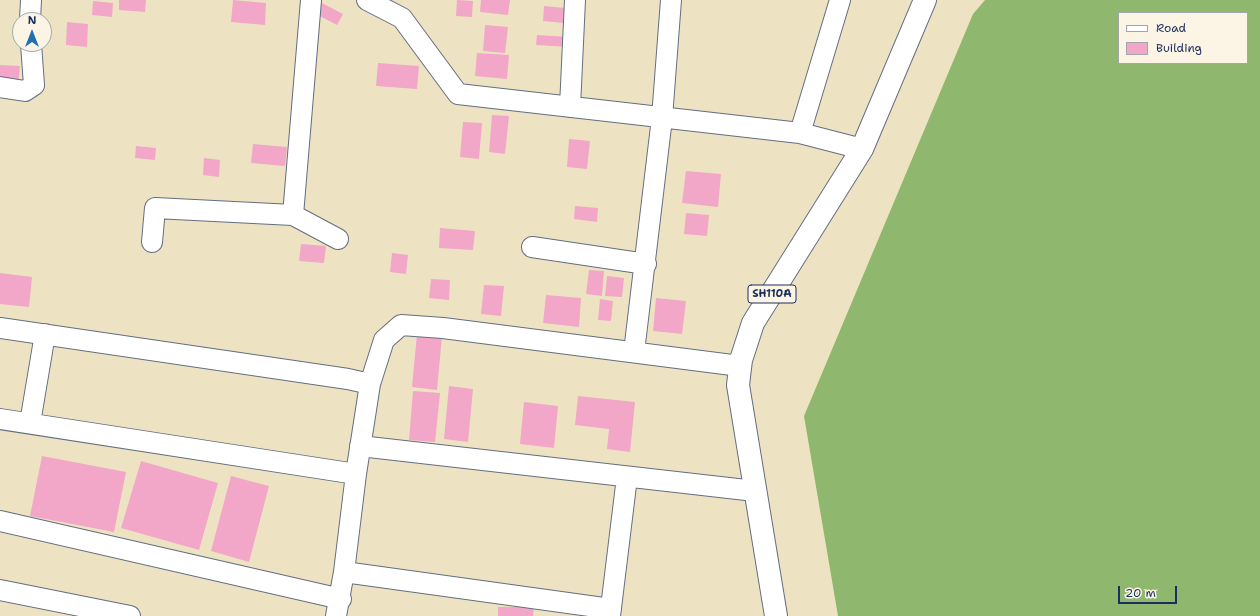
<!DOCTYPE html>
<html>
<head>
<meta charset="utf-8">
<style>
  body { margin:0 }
  #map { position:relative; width:1260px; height:616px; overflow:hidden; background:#ede3c3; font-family:"Shantell Sans",sans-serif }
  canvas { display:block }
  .legend { position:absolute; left:1118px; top:12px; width:130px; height:52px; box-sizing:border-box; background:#fcf5e5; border:1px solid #a2a6af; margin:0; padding:5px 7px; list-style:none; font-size:12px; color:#1b2f5e }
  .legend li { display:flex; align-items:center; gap:8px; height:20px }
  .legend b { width:20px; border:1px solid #a2a6af }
  .north { position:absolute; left:12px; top:12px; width:40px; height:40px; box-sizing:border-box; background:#fcf5e5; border:1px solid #a2a6af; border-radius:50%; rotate:0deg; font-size:11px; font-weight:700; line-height:16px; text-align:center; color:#1b2f5e }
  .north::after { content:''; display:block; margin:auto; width:14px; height:18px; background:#1f6fb2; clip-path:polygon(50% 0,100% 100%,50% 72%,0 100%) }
  .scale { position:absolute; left:1118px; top:586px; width:59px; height:18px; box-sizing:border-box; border:2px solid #1b2f5e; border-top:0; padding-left:5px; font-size:12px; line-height:14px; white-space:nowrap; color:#1b2f5e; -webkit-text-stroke:3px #fcf5e5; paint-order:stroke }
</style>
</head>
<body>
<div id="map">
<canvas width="1260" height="616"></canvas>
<ul class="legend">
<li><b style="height:5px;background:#fff"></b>Road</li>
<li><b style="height:11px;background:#f2a7c8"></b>Building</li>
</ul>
<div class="north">N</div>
<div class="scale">20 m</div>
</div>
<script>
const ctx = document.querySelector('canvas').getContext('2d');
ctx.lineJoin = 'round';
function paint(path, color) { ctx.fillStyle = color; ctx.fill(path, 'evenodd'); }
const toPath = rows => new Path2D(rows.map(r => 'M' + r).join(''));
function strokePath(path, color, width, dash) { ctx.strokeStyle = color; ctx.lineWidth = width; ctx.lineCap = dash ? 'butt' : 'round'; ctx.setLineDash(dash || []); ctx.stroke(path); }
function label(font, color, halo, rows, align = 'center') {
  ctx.font = font + ' "Shantell Sans",sans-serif'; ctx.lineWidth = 3; ctx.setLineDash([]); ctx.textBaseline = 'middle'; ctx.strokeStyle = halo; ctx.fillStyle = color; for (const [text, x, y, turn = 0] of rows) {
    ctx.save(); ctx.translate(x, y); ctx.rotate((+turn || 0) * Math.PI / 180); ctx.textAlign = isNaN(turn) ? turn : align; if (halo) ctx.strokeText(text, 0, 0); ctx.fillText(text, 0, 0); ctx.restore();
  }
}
paint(toPath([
  [985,0,1260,0,1260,616,838,616,804,416,973,14],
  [1119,13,1247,13,1247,63,1119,63]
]), '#8fb86e');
paint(toPath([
  [119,0,146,0,145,12,119,10],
  [233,0,266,3,265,25,231,22],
  [457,0,473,1,472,17,456,16],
  [481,0,510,0,508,15,480,12],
  [93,1,113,3,112,17,92,15],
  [322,3,343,14,337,25,316,14],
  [544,6,566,8,564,23,543,21],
  [67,22,88,24,87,47,66,45],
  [485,25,508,27,505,53,483,51],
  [537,35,569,37,568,47,536,45],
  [477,53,509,55,507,79,475,76],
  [378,63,419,66,417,89,376,86],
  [0,65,20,66,18,85,0,83],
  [492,115,509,116,505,154,489,152],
  [463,122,482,123,479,159,460,157],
  [569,139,590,141,587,169,567,167],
  [253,144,287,147,285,166,251,163],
  [136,146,156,148,155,160,135,158],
  [204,158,220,160,219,177,203,175],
  [686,171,721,174,718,207,682,203],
  [575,206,598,208,597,222,574,219],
  [686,213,709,215,707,236,684,234],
  [440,228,475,231,473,250,439,248],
  [301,244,326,246,324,263,299,261],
  [392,253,408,255,406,274,390,272],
  [589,270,604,271,602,296,586,294],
  [0,273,32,277,29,307,0,304],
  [607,276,624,278,622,297,605,296],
  [431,279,450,280,449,300,429,298],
  [484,285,504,286,501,316,481,314],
  [546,295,581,298,579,327,543,323],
  [656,298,686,301,682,334,653,331],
  [600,299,613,301,611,321,598,320],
  [417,334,442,336,437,390,412,387],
  [449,386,473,389,468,442,444,439],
  [413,391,440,393,435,442,409,440],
  [578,396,635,402,630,452,607,449,609,429,575,425],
  [524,402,558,406,554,448,520,444],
  [42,456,126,472,114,532,30,516],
  [141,461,218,483,199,550,121,528],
  [231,476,269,486,249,562,211,551],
  [498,607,534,607,533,616,498,616]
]), '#f2a7c8');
const street = toPath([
  [367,0,402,18,458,94,800,133,862,149],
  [30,20,31,0],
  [0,87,25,91,34,85,31,44],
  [570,107,575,0],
  [800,133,840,0],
  [293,215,338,239],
  [152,242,155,208,293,215,311,0],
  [532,247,646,264],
  [0,328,348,379,370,384,384,340,401,325,443,328,740,366],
  [634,352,662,118,671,0],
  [0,419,356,474,370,384],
  [30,423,45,334],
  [360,446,755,491],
  [0,521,341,599],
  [344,572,611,609],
  [0,590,130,616],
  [336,616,344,572,356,474],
  [610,616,627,477]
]);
const primary = toPath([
  [776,616,738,385,741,360,753,323,862,149,925,0]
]);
strokePath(street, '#646e81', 22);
strokePath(primary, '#646e81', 24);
strokePath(street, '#fff', 20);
strokePath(primary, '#fff', 22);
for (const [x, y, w] of [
  [772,294,48]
]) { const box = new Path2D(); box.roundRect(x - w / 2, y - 9, w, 18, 3); ctx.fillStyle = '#fcf5e5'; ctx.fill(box); strokePath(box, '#1b2f5e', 1); }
label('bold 11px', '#1b2f5e', null, [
  ["SH110A",772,294]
]);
</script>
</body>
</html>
